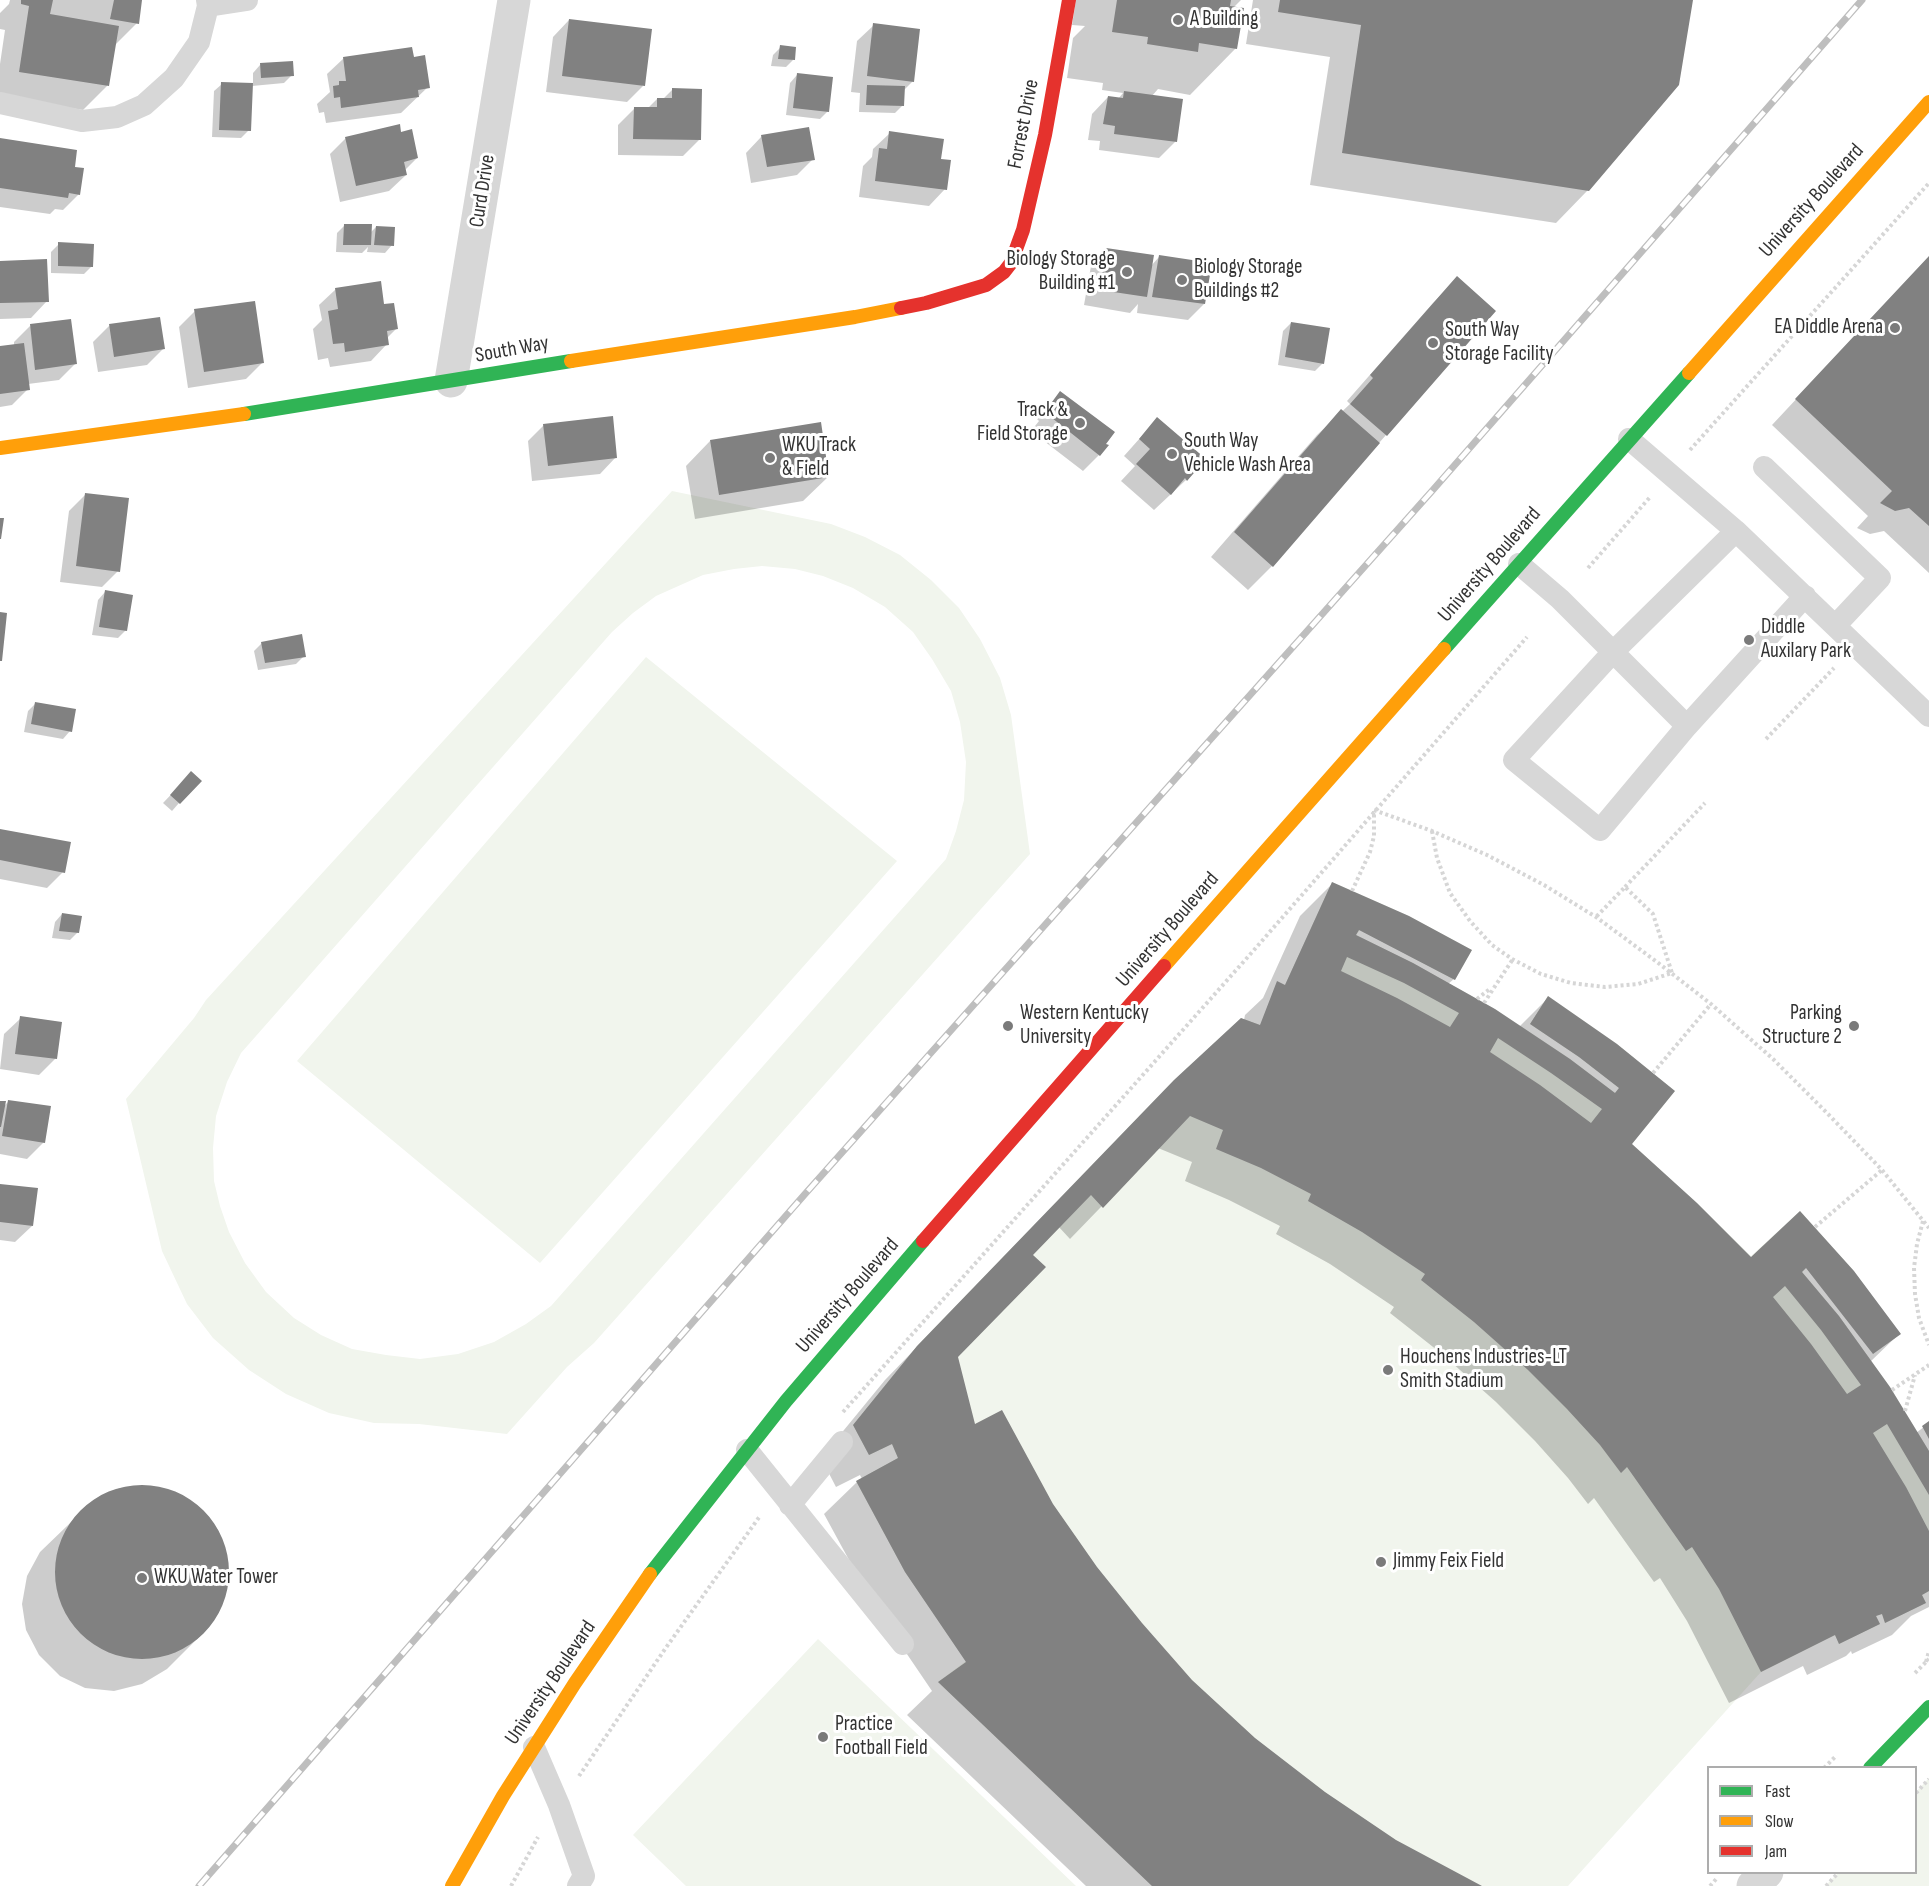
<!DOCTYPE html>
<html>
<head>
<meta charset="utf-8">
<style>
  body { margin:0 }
  #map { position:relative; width:1929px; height:1886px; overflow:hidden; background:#fff; font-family:"Sofia Sans Condensed",sans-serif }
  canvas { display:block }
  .legend { position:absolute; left:1707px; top:1766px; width:210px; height:108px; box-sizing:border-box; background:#fff; border:2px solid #adadad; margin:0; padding:8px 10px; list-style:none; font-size:18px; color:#333 }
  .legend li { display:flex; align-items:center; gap:12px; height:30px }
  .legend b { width:30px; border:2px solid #adadad }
</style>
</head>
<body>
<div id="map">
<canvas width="1929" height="1886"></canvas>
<ul class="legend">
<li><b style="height:8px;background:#30b455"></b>Fast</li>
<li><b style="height:8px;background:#ff9f0a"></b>Slow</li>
<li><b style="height:8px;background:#e5322d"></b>Jam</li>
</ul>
</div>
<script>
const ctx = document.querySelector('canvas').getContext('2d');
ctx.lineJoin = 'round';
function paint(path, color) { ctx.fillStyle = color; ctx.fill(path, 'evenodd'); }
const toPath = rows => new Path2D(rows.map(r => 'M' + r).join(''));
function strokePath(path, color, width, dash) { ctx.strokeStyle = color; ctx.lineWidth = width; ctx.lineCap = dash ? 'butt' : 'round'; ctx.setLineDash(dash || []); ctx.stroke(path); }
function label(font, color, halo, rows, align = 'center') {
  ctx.font = font + ' "Sofia Sans Condensed",sans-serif'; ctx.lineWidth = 6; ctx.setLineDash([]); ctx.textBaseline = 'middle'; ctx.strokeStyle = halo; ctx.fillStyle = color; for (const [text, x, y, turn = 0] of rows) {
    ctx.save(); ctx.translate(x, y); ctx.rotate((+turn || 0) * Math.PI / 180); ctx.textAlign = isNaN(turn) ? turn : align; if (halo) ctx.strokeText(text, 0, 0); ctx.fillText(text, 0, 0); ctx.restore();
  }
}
paint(toPath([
  [672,491,831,524,865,537,900,555,931,580,959,608,980,639,1000,678,1011,715,1030,854,594,1343,567,1367,507,1434,419,1424,374,1423,329,1413,286,1394,249,1370,213,1338,187,1304,162,1251,126,1099,194,1018,206,1000],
  [762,566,795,569,823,576,853,588,885,607,913,632,932,659,951,691,960,722,966,762,964,800,956,831,946,859,551,1306,526,1324,494,1342,458,1354,420,1359,386,1355,352,1349,321,1335,294,1318,266,1292,245,1263,229,1232,220,1206,214,1181,213,1148,216,1116,227,1082,241,1053,612,632,633,613,656,596,703,575,734,569],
  [646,657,897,861,540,1263,297,1061],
  [1332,882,1409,916,1472,950,1455,980,1360,930,1356,935,1413,963,1495,1009,1570,1059,1615,1093,1619,1088,1579,1057,1530,1024,1548,996,1617,1044,1675,1091,1632,1144,1697,1203,1751,1256,1800,1211,1854,1271,1806,1268,1802,1272,1839,1316,1890,1387,1929,1451,1929,1591,1922,1595,1926,1603,1885,1623,1882,1614,1876,1616,1880,1624,1839,1644,1835,1635,1761,1672,1568,1886,1152,1886,938,1682,966,1661,905,1572,856,1481,898,1458,892,1444,869,1455,853,1425,917,1346,1174,1080,1241,1018,1260,1025,1285,985],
  [818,1639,1076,1886,686,1886,633,1835],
  [1929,1778,1929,1886,1825,1886,1838,1873,1916,1872,1916,1792]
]), '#f1f5ed');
paint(toPath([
  [10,0,141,0,137,23,114,46,107,86,83,110,0,97,0,64,5,30,0,29,0,13,9,4],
  [1076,0,1241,0,1233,8,1236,48,1190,95,1158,89,1152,96,1175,142,1159,158,1099,150,1100,141,1088,140,1092,114,1108,97,1118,99,1123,93,1102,90,1103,83,1067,78,1073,38,1085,26,1072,25],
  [1253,0,1691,0,1588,190,1556,223,1310,185,1330,57,1246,44],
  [569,20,643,86,627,102,546,92,553,37],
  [874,25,913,81,903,91,903,105,895,113,859,112,860,93,851,92,857,41],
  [781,47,793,60,786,67,771,66,773,55],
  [344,58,412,59,428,87,401,113,326,123,324,112,319,113,317,104,330,92,327,74],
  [260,65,292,75,284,83,252,86,249,130,241,138,212,137,214,91,222,84,253,85,253,73],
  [797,75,828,111,820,119,786,115,790,83],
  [672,90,699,140,683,156,618,155,618,125,635,108,648,108,657,99,663,99],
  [890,133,940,160,945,189,929,206,859,197,863,166,872,157,873,149],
  [400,134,417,158,405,170,406,175,389,191,340,202,330,154,346,138],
  [762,136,813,159,797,175,751,183,746,153],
  [0,140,73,168,79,194,63,210,55,209,50,214,0,207],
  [345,225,370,233,376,227,392,245,385,253,367,252,368,247,362,253,336,252,337,233],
  [59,244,92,266,84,274,51,273,51,252],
  [1107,250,1151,266,1159,257,1204,304,1188,320,1137,313,1138,304,1130,313,1084,305,1091,266],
  [1929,257,1929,573,1884,531,1870,534,1857,528,1868,516,1772,425],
  [0,262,47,301,31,318,0,319],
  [1457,279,1386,435,1272,566,1248,590,1211,557,1317,435,1350,404,1347,401,1433,303],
  [336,289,383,306,396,329,386,339,387,344,371,361,330,367,328,358,318,360,313,329,322,320,319,305],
  [195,311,263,362,246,379,188,388,179,327],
  [1291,323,1323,363,1315,371,1278,365,1283,331],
  [30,326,75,364,59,380,28,384,28,389,12,405,0,407,0,348,14,346,14,342],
  [109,326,163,349,147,365,98,372,93,342],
  [1061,393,1099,455,1083,471,1031,431,1039,421,1037,419],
  [1157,419,1204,459,1186,480,1154,510,1121,481,1135,466,1124,456],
  [544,425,616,457,600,474,532,481,528,441],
  [710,441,828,477,803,501,695,519,686,466],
  [85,495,118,571,102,587,60,582,69,511],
  [105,592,126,630,118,638,92,635,98,600],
  [262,643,304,656,296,664,258,670,254,651],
  [35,704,70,731,63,739,24,732,28,711],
  [184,781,179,803,172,811,163,803],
  [0,830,63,872,47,888,0,879],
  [1332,884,1454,979,1448,984,1519,1027,1548,998,1616,1045,1630,1144,1751,1259,1800,1213,1899,1334,1870,1362,1916,1433,1929,1423,1929,1607,1911,1616,1892,1635,1852,1654,1851,1651,1846,1656,1807,1675,1803,1666,1729,1703,1687,1621,1660,1578,1654,1582,1594,1498,1588,1504,1568,1478,1535,1441,1496,1402,1442,1354,1390,1313,1394,1307,1330,1264,1276,1234,1280,1226,1229,1200,1185,1181,1192,1162,1158,1148,1070,1239,1058,1226,1030,1255,957,1357,974,1427,1052,1505,1096,1568,1141,1624,1191,1681,1254,1739,1324,1793,1396,1841,1477,1886,1086,1886,907,1715,932,1691,873,1604,824,1514,857,1482,862,1479,860,1475,836,1487,821,1458,885,1380,1142,1114,1244,1020,1245,1015,1263,998,1300,916],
  [62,914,78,932,70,940,52,938,55,922],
  [21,1018,56,1058,39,1075,0,1069,4,1034],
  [9,1101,44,1142,27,1159,0,1154,0,1102,3,1107],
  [0,1185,32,1226,15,1242,0,1240],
  [147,1486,175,1492,200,1508,218,1530,227,1557,227,1586,218,1613,200,1636,167,1669,142,1684,114,1691,85,1688,60,1676,39,1655,26,1630,22,1604,27,1576,40,1552,94,1500,120,1488]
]), '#0003');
paint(toPath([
  [21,0,53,0,50,14,119,26,109,86,19,72,29,6,21,4],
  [114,0,142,0,139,24,110,19],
  [1117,0,1231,0,1230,6,1244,8,1237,49,1199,43,1198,52,1147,44,1148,37,1112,32],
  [1280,0,1693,0,1679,85,1589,191,1342,153,1361,25,1278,12],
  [569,19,652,29,645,86,562,76],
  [873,23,920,29,914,82,867,76],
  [780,45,796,47,795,60,778,59],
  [412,47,414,57,425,55,430,88,418,90,419,97,341,108,340,97,334,98,333,86,339,85,339,81,346,81,343,57],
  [293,61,294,76,261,78,260,63],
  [797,73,833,77,829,112,793,108],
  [221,82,253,83,251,131,219,130],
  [867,85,905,86,904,106,866,105],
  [672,88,702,89,701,140,633,139,634,107,657,107,657,98,672,98],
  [1124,91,1183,99,1177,142,1114,134,1115,126,1103,124,1108,96,1123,98],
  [400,124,401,132,412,129,418,158,404,162,407,175,356,186,345,137],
  [809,127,815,160,767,167,761,135],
  [889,131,944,139,941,159,951,160,947,190,875,181,879,148,887,149],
  [0,138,77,150,75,167,84,168,80,195,69,193,68,198,0,188],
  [344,224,372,224,371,245,343,245],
  [376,226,395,227,394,246,374,245],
  [58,242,94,244,93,267,58,266],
  [1106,248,1154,255,1147,297,1100,290],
  [1159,255,1212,263,1205,304,1152,297],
  [1929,256,1929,526,1909,508,1895,511,1880,503,1892,491,1795,399],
  [47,259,49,302,0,303,0,261],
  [1457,276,1496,311,1387,436,1350,404,1373,378,1370,375],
  [381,281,384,304,394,303,398,329,387,331,389,345,345,352,344,343,333,344,328,311,338,309,335,288],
  [255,301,264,363,204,372,194,309],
  [160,317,165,349,114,357,109,324],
  [71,319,77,364,35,370,30,324],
  [1291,322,1330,328,1324,364,1285,357],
  [24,343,30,390,0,394,0,346],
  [1060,391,1115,432,1106,444,1109,445,1100,456,1047,414,1054,404,1052,402],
  [1341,409,1380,443,1273,567,1234,532],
  [613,416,617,458,548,466,543,424],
  [1157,417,1206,459,1187,481,1185,478,1171,495,1136,464,1150,449,1139,439],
  [821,422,829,477,719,495,710,440],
  [85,493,129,498,120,572,76,566],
  [0,518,4,518,1,539,0,539],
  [105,590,133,595,127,631,99,627],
  [0,612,7,613,2,661,0,661],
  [302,634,306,657,265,663,261,642],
  [35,702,76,709,72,732,31,724],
  [191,771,202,781,180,804,170,795],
  [0,829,71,842,65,873,0,860],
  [1332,882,1409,916,1472,950,1455,980,1359,930,1356,935,1413,963,1495,1009,1570,1059,1615,1093,1619,1088,1579,1057,1530,1024,1548,996,1617,1044,1675,1091,1632,1144,1697,1203,1751,1257,1800,1211,1854,1271,1901,1334,1873,1354,1806,1268,1802,1272,1839,1316,1890,1387,1929,1451,1929,1495,1887,1424,1873,1433,1906,1487,1929,1531,1929,1591,1922,1595,1926,1603,1885,1623,1882,1614,1876,1616,1880,1624,1839,1644,1835,1635,1761,1672,1719,1589,1692,1547,1686,1551,1627,1467,1621,1473,1600,1445,1567,1409,1528,1370,1474,1322,1421,1280,1425,1274,1362,1232,1308,1201,1311,1194,1261,1168,1216,1149,1223,1130,1190,1116,1103,1208,1091,1195,1033,1255,1046,1267,958,1357,975,1424,1002,1410,1053,1504,1097,1567,1142,1623,1192,1680,1255,1738,1325,1792,1396,1840,1482,1886,1152,1886,938,1682,966,1662,905,1572,856,1481,898,1458,892,1444,869,1455,853,1425,917,1346,1174,1080,1241,1018,1260,1025,1277,981,1285,985],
  [1347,957,1404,983,1459,1013,1450,1027,1397,998,1341,971],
  [1498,1038,1551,1073,1602,1109,1591,1123,1540,1085,1490,1052],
  [1785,1286,1821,1330,1861,1385,1847,1394,1811,1344,1773,1297],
  [62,913,82,916,79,933,59,931],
  [20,1016,62,1022,57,1059,15,1054],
  [8,1100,51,1106,45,1143,2,1136],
  [0,1101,6,1101,1,1127,0,1127],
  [0,1184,38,1188,33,1226,0,1222],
  [1929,1421,1929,1439,1922,1426],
  '55 1572a87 87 0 1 1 174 0a87 87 0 1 1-174 0Z'
]), '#818181');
strokePath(toPath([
  [1690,450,1929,183],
  [1588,568,1651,496],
  [1766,739,1834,668],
  [1374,810,1432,831,1487,855,1544,885,1596,917,1657,962,1711,1004,1773,1059,1827,1113,1882,1170,1929,1228],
  [1432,831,1437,858,1450,893,1470,921,1492,945,1512,959,1541,974,1571,983,1605,987,1638,984,1672,973,1653,914,1625,887,1596,917],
  [1625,887,1705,803],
  [1352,891,1370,852,1374,836,1374,811],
  [1477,999,1491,988],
  [1484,1003,1513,959],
  [1653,1073,1711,1004],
  [1923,1221,1917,1244,1914,1268,1915,1294,1919,1318,1929,1345],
  [1815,1227,1882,1170],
  [1892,1390,1929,1365],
  [1905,1411,1915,1375],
  [843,1412,1254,950,1527,637],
  [1926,1662,1929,1651],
  [1915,1673,1929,1659],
  [1824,1768,1835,1757],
  [579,1776,665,1649,760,1516],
  [1916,1793,1929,1779],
  [511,1886,538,1837],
  [1710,1886,1718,1877],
  [1826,1886,1839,1872]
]), '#d6d6d6', 4, [3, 3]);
strokePath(toPath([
  [208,6,247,0],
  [0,103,82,121,117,117,144,105,174,78,199,42,208,6,207,0],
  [1629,439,1736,531,1929,716],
  [1764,467,1880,578,1835,626],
  [1519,564,1560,599,1687,726,1600,830,1514,760,1613,652,1736,531],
  [1687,726,1805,596],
  [747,1450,903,1644],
  [790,1505,842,1442],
  [534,1747,559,1805,584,1876,578,1886]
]), '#d7d7d7', 22);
strokePath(toPath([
  [451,381,514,0],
  [1753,1886,1767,1872]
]), '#d7d7d7', 33);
strokePath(toPath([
  [244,414,571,361],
  [1444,649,1689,373],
  [650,1574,786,1401,923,1241],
  [1870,1768,1929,1707]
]), '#30b455', 14);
strokePath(toPath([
  [571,361,855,317,901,308],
  [1689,373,1929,102],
  [0,448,244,414],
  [1164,966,1444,649],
  [452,1886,503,1796,575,1683,650,1574]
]), '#ff9f0a', 14);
strokePath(toPath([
  [901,308,926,303,986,285,1004,272,1011,263,1023,230,1045,135,1069,0],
  [923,1241,1164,966]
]), '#e5322d', 14);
const rail = toPath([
  [199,1886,805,1194,1432,491,1862,0]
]);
strokePath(rail, '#bebebe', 7);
strokePath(rail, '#fff', 4.5, [14]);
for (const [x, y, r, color] of [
  [1178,20,6,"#7a7a7a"],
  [1127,272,6,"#7a7a7a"],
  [1182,280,6,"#7a7a7a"],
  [1895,328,6,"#7a7a7a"],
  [1433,343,6,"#7a7a7a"],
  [1080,423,6,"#7a7a7a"],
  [1172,454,6,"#7a7a7a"],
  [770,458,6,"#7a7a7a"],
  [1749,640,6,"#7a7a7a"],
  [1008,1026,6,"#7a7a7a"],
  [1854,1026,6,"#7a7a7a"],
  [1388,1370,6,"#7a7a7a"],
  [1381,1562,6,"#7a7a7a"],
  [142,1578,6,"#7a7a7a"],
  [823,1737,6,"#7a7a7a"]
]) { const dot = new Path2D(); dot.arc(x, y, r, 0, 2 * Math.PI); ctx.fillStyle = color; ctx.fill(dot); strokePath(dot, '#fff', 2); }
label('21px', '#333', '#fff', [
  ["A Building",1190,20],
  ["Biology Storage",1115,260,"right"],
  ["Building #1",1115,284,"right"],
  ["Biology Storage",1194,268],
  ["Buildings #2",1194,292],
  ["EA Diddle Arena",1883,328,"right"],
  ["South Way",1445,331],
  ["Storage Facility",1445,355],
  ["Track &",1068,411,"right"],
  ["Field Storage",1068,435,"right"],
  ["South Way",1184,442],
  ["Vehicle Wash Area",1184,466],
  ["WKU Track",782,446],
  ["& Field",782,470],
  ["Diddle",1761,628],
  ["Auxilary Park",1761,652],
  ["Western Kentucky",1020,1014],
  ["University",1020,1038],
  ["Parking",1842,1014,"right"],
  ["Structure 2",1842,1038,"right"],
  ["Houchens Industries-LT",1400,1358],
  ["Smith Stadium",1400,1382],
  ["Jimmy Feix Field",1393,1562],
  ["WKU Water Tower",154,1578],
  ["Practice",835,1725],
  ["Football Field",835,1749]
], 'left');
label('21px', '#333', '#fff', [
  ["Forrest Drive",1024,124,-79],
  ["Curd Drive",483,191,-81],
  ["University Boulevard",1812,201,-48],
  ["South Way",512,350,-10],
  ["University Boulevard",1490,565,-49],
  ["University Boulevard",1168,930,-49],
  ["University Boulevard",848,1296,-49],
  ["University Boulevard",551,1683,-56]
]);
</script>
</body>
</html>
